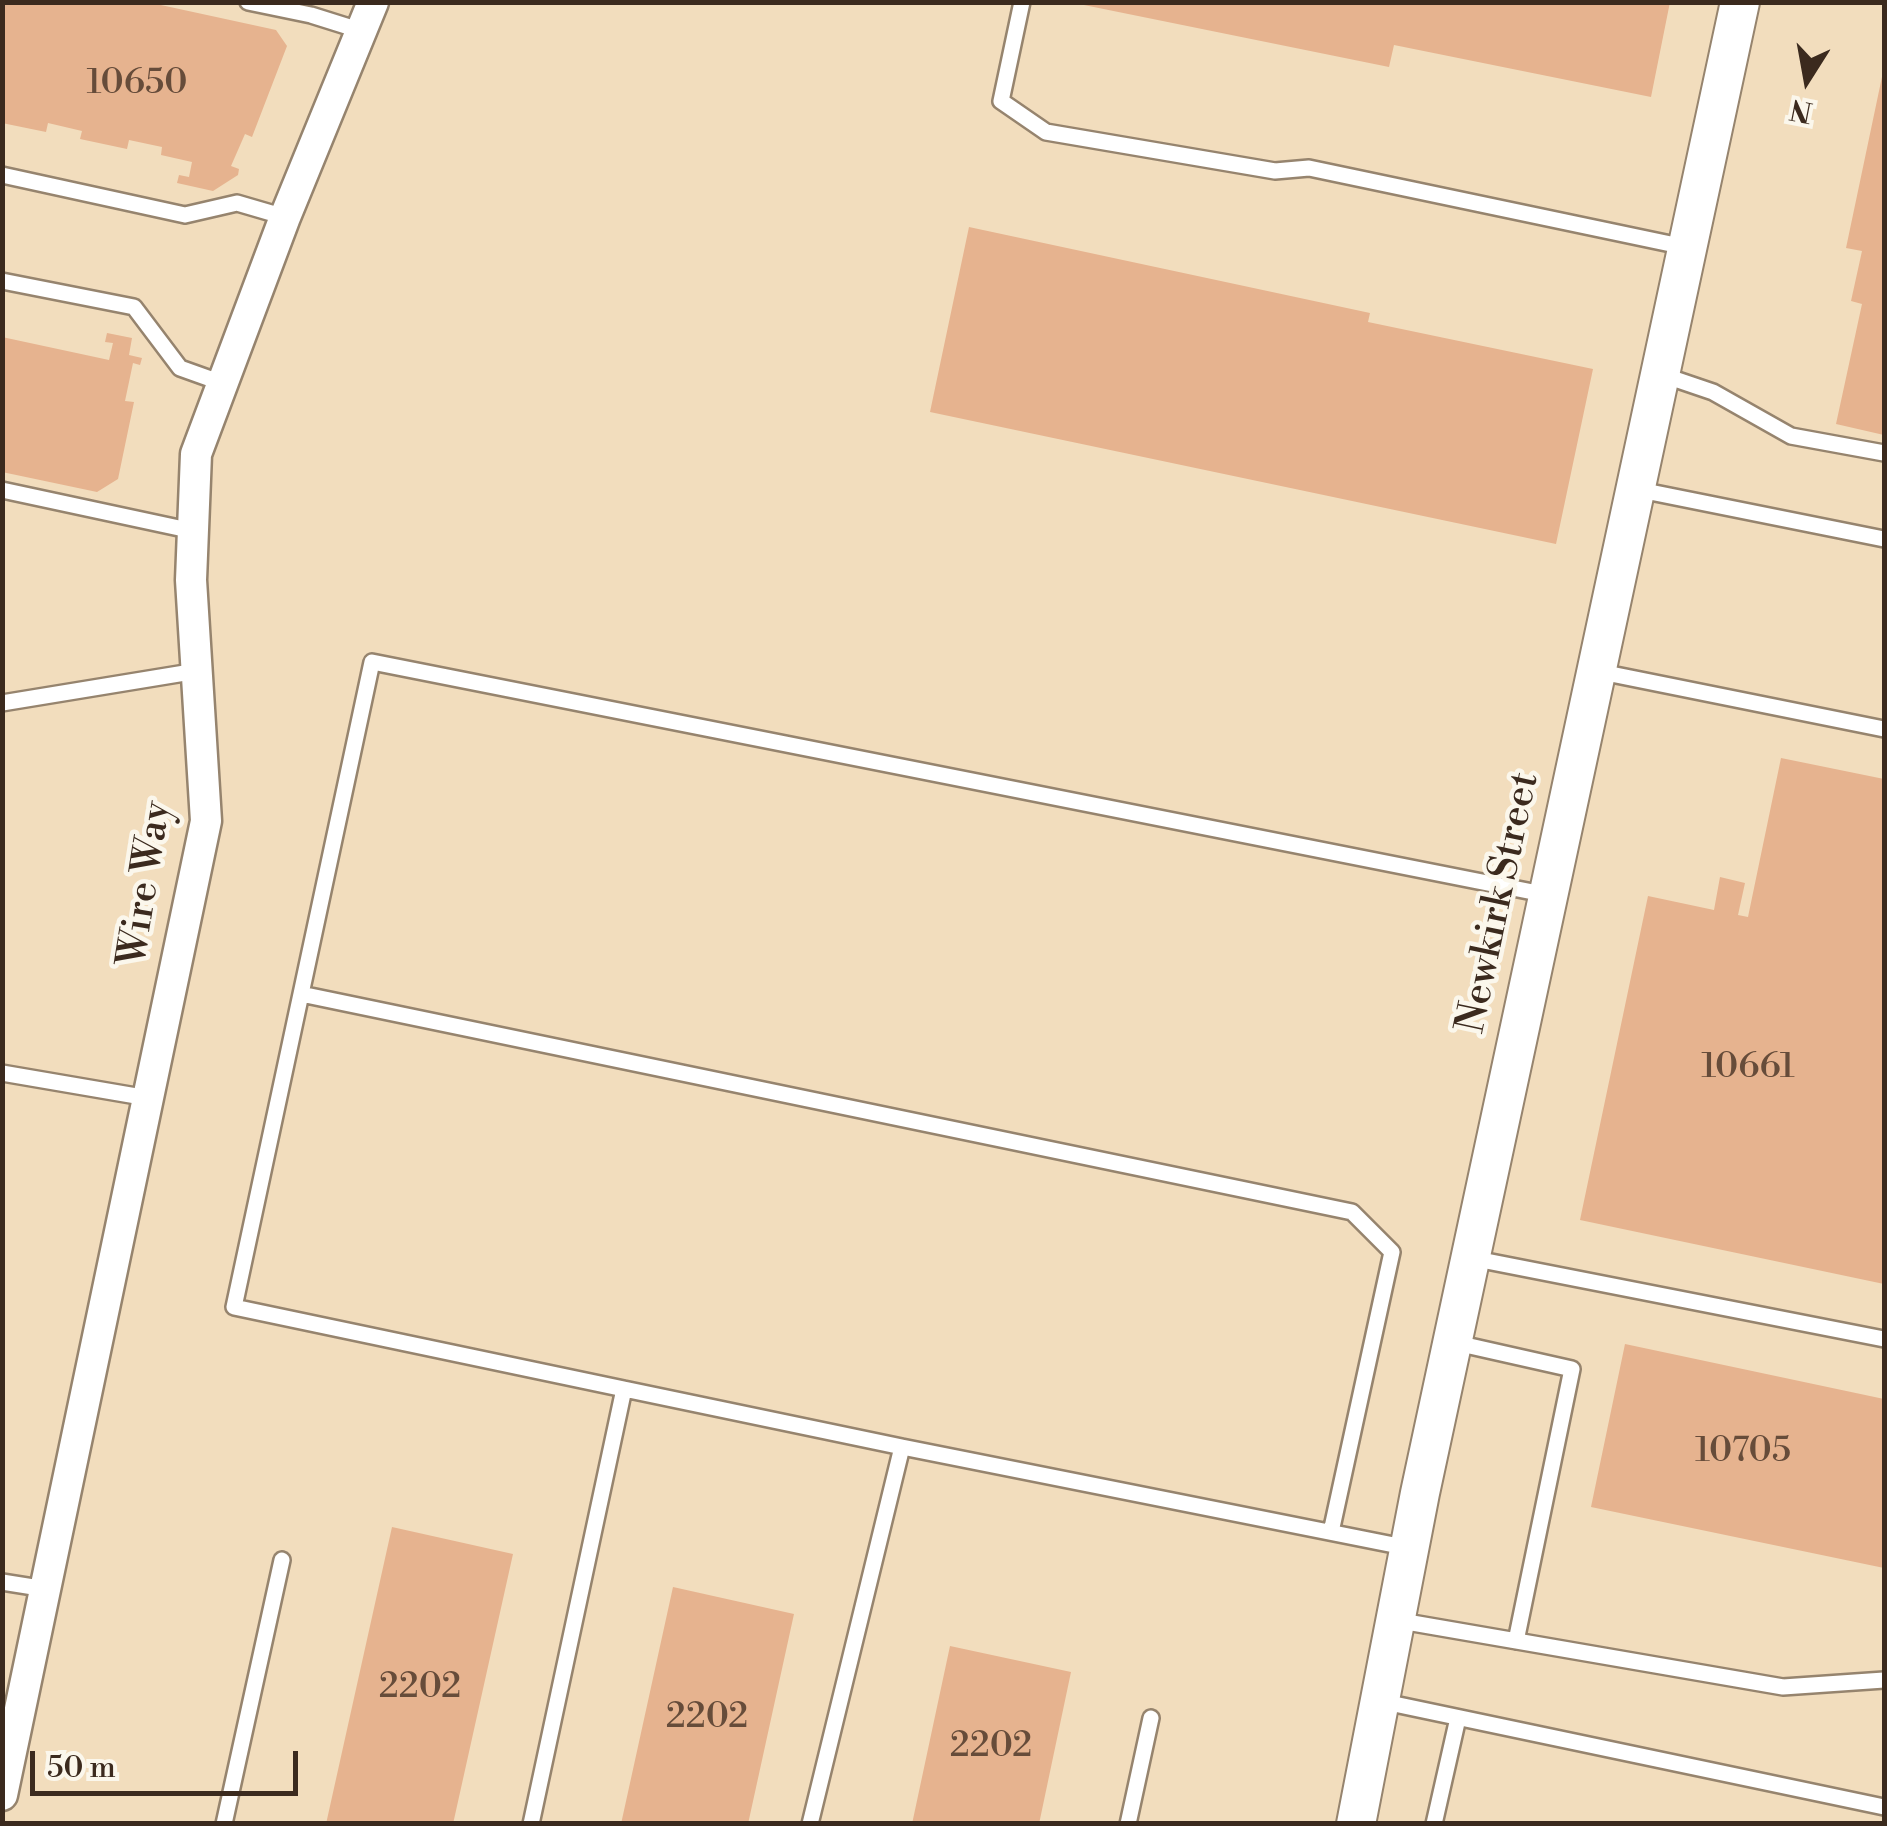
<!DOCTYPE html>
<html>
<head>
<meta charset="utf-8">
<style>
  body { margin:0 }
  #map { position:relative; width:1887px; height:1826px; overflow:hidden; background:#f2ddbd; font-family:"Libre Bodoni",serif }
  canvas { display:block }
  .frame { position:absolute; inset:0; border:5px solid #3b2a1e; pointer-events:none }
  .north { position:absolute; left:1757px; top:30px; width:100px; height:100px; -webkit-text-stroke:8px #fbf7ec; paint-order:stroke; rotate:191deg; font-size:28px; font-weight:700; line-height:40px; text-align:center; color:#3b2a1e }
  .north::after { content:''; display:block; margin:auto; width:35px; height:45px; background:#3b2a1e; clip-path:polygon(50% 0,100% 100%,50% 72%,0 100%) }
  .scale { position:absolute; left:30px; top:1751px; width:268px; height:45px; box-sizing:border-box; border:5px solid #3b2a1e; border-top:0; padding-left:12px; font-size:30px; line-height:35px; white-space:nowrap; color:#3b2a1e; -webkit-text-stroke:8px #fbf7ec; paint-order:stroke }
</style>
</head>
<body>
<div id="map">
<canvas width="1887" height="1826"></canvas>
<div class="frame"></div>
<div class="north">N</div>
<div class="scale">50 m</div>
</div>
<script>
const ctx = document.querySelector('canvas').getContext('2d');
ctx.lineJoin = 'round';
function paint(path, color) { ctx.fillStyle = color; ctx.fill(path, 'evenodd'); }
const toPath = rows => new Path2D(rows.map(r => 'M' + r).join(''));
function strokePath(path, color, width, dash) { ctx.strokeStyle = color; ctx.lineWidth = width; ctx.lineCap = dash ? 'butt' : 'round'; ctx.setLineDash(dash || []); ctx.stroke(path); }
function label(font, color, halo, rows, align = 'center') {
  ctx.font = font + ' "Libre Bodoni",serif'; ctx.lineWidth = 9; ctx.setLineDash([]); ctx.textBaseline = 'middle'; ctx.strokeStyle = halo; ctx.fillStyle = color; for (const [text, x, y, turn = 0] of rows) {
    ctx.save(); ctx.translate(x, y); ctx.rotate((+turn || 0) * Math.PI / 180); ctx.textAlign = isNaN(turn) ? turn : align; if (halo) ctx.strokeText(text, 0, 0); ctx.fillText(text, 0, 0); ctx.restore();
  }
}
paint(toPath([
  [2,2,147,2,276,30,287,46,252,137,245,134,231,166,239,169,238,175,213,191,177,183,179,175,189,177,192,162,161,155,162,147,129,140,127,149,80,139,82,131,48,123,46,132,2,123],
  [1079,2,1670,2,1651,97,1394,45,1389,67,1079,4],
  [1883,72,1884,72,1884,435,1836,424,1862,304,1851,301,1862,251,1846,248],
  [969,227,1370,313,1368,322,1593,369,1556,544,930,412],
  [107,333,132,338,129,355,142,358,140,365,133,363,125,401,134,402,118,479,97,492,2,472,2,337,109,360,113,343,105,342],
  [1781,758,1884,779,1884,1284,1580,1220,1648,896,1714,910,1720,877,1745,883,1738,915,1748,917],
  [1625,1344,1884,1399,1884,1568,1591,1507],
  [392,1527,513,1554,453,1824,326,1824],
  [673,1587,794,1614,748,1824,621,1824],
  [950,1646,1071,1672,1039,1824,912,1824]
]), '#e6b38f');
const service = toPath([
  [248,2,311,15,362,31],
  [1022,2,1001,101,1046,132,1275,171,1309,168,1685,247],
  [2,175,185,215,237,203,285,217],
  [2,281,134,307,180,368,222,383],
  [1660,374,1713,392,1791,436,1884,453],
  [1635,489,1884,539],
  [2,490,193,531],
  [1596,671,1884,729],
  [2,703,197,671],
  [301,994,1352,1212,1392,1252,1331,1532],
  [2,1073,148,1098],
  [1471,1258,1884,1339],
  [1452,1342,1572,1369,1516,1641],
  [624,1389,234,1307,372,662,1548,895],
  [2,1582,46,1589],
  [1395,1620,1783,1687,1884,1680],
  [1380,1701,1884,1807],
  [224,1824,282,1560],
  [531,1824,624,1389,902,1447],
  [810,1824,902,1447,1409,1548],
  [1128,1824,1151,1718],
  [1434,1824,1458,1718]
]);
const minor = toPath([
  [2,1795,206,821,191,580,196,454,285,217,373,2]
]);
const tertiary = toPath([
  [1356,1824,1420,1493,1740,2]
]);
strokePath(service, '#96846e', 20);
strokePath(minor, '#96846e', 35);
strokePath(tertiary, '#96846e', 42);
strokePath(service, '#fff', 15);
strokePath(minor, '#fff', 30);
strokePath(tertiary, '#fff', 38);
label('35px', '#664c3a', null, [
  ["10650",137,85],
  ["10661",1748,1069],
  ["10705",1743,1453],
  ["2202",420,1689],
  ["2202",707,1719],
  ["2202",991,1748]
]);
label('40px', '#3b2a1e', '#fbf7ec', [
  ["Wire Way",147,884,-81],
  ["Newkirk Street",1500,903,-78]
]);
</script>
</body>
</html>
